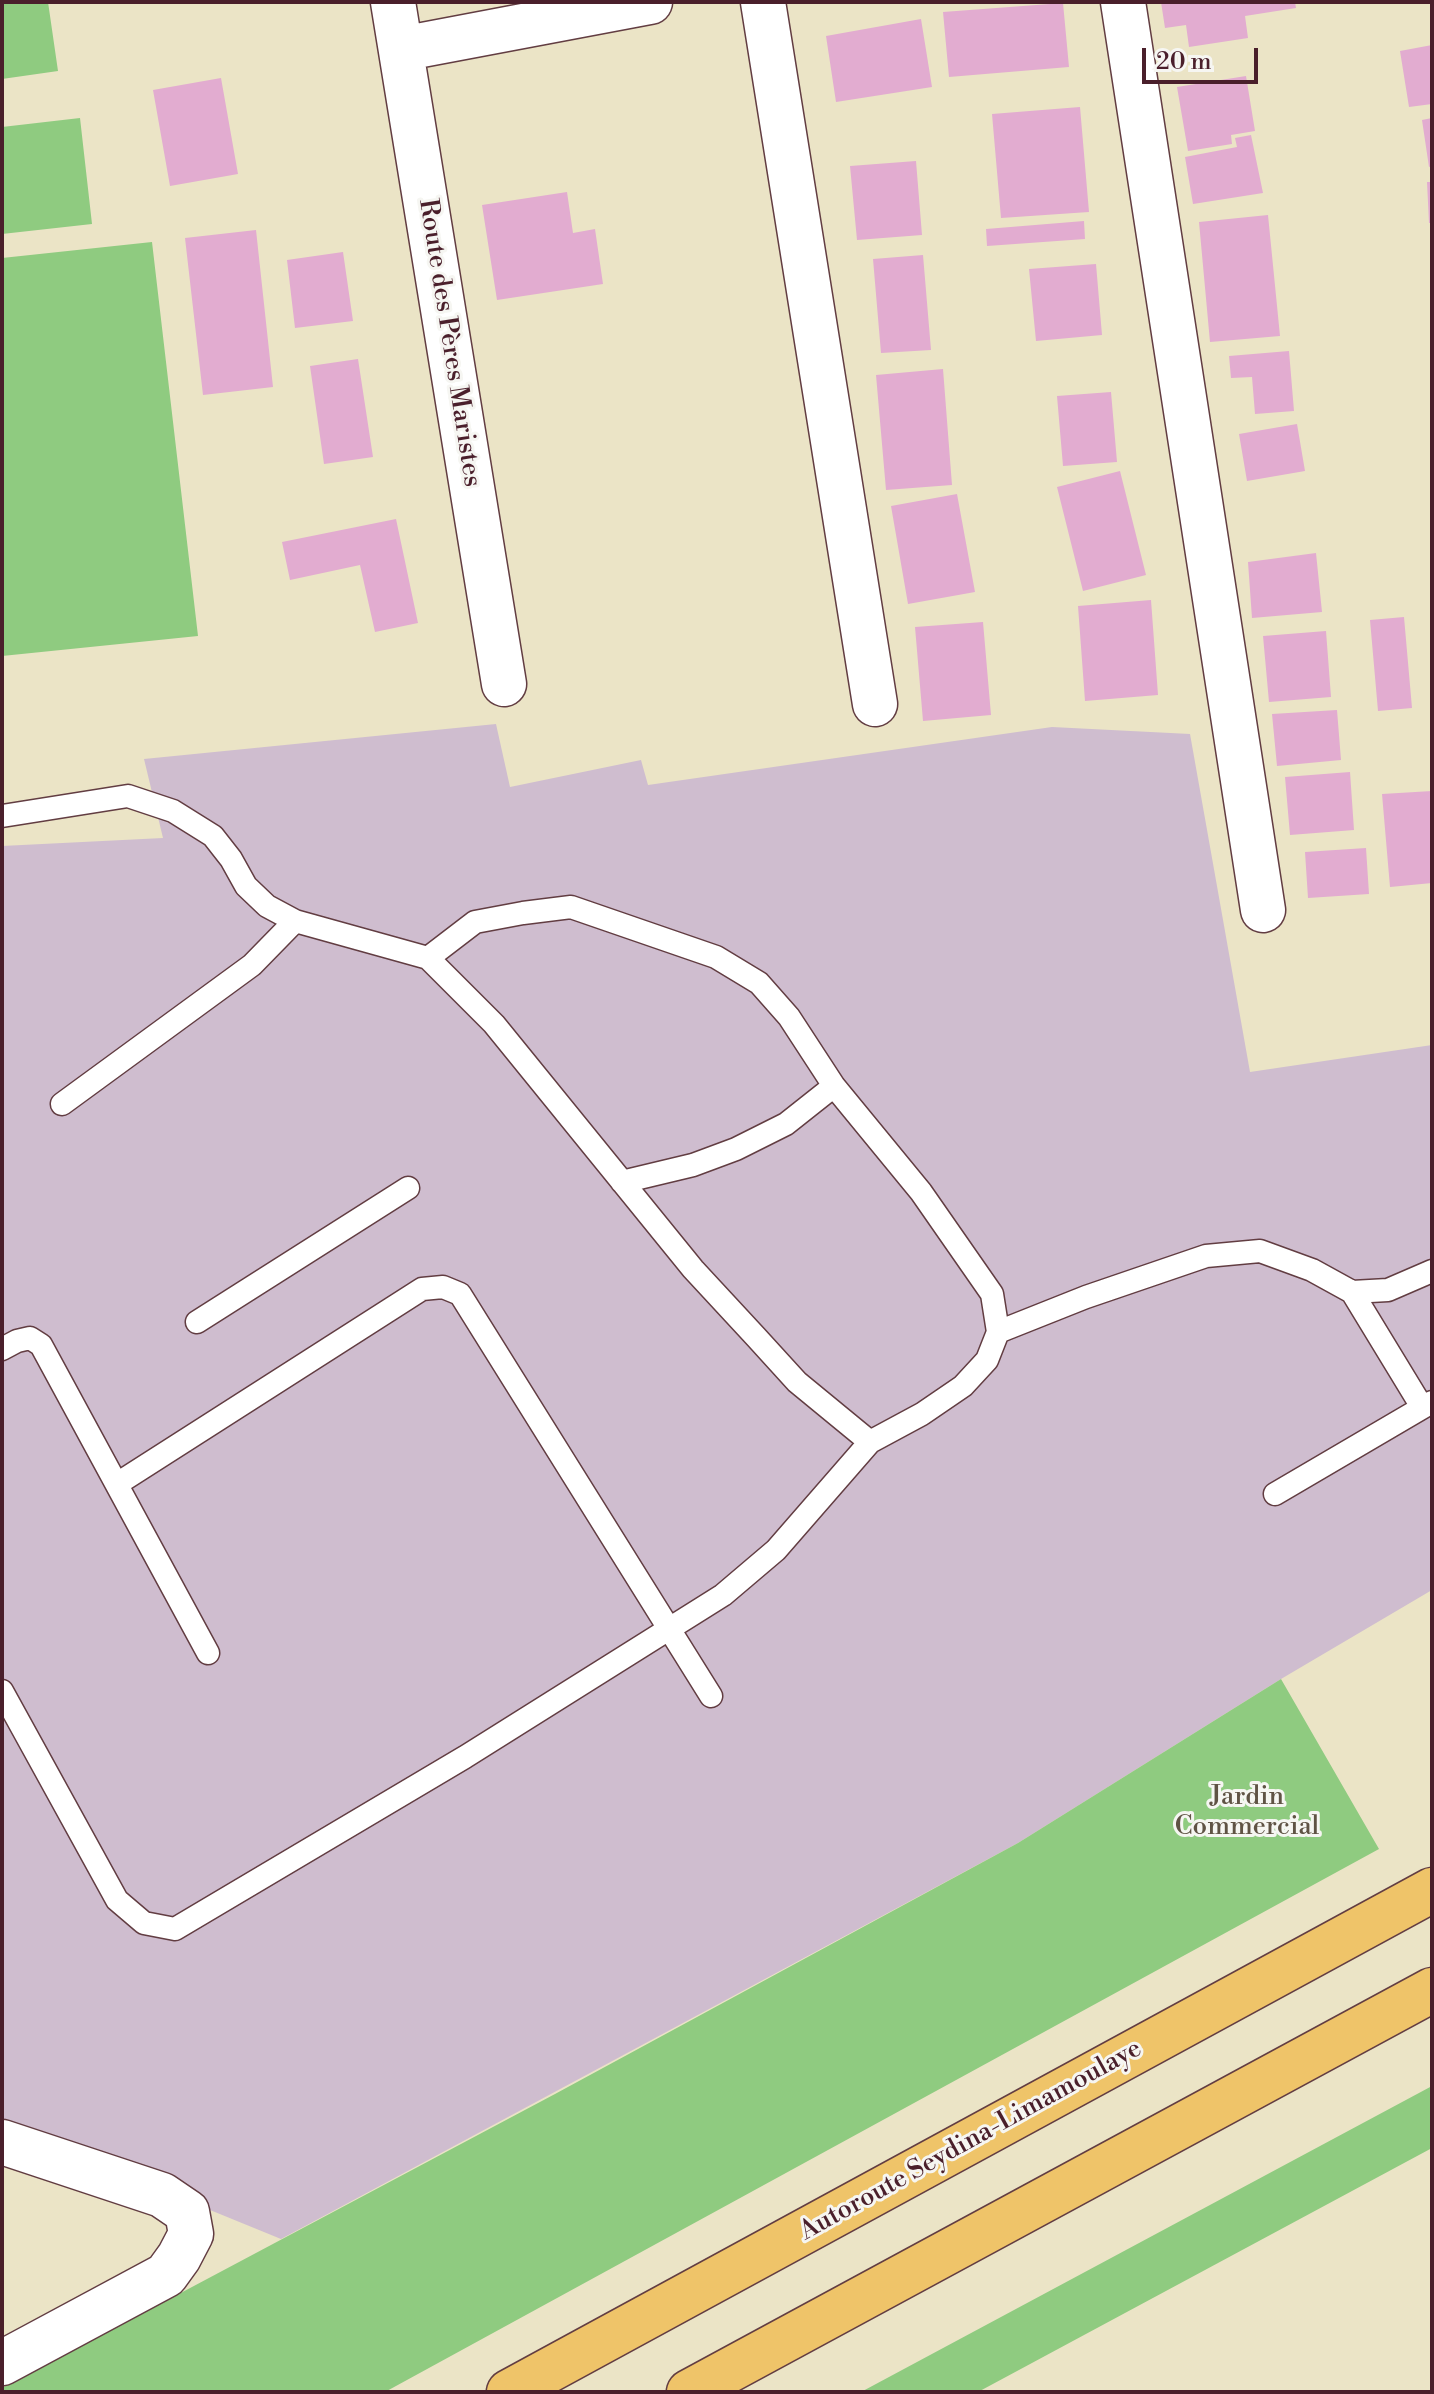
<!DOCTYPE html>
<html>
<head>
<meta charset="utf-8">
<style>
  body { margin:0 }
  #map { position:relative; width:1434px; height:2394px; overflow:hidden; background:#ebe4c6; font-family:"Libre Bodoni",serif }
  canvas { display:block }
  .frame { position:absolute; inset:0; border:4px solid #4a1f2b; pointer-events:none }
  .scale { position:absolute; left:1142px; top:48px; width:116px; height:36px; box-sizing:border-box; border:4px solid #4a1f2b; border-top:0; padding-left:10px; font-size:24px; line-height:28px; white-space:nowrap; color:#4a1f2b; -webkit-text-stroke:6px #f6f6f2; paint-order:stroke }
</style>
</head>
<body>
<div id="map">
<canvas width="1434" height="2394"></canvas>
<div class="frame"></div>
<div class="scale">20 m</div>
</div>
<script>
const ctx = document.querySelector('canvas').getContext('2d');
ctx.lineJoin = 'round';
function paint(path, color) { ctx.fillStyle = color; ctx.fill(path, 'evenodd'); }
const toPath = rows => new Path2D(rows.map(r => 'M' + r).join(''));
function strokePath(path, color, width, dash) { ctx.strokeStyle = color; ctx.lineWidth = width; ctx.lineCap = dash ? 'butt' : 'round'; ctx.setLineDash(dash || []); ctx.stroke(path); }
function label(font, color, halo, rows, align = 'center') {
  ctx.font = font + ' "Libre Bodoni",serif'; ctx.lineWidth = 6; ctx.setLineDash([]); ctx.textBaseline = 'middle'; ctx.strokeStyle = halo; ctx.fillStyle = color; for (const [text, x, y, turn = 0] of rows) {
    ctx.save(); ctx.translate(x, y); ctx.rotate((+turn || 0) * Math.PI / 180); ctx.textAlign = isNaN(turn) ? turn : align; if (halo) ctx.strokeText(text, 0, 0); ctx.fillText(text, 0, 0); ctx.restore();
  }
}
paint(toPath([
  [496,724,510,787,641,760,648,785,1052,727,1190,734,1250,1072,1432,1045,1432,1590,1281,1679,1018,1843,281,2239,2,2125,2,846,163,838,144,759]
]), '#cfbdcf');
paint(toPath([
  [2,2,48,2,58,71,2,79],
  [80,118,92,224,2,234,2,127],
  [152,242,198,636,2,656,2,258],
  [1281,1679,1379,1849,385,2392,2,2392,2,2388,555,2094,1018,1843],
  [1432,2086,1432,2148,978,2392,861,2392]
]), '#8fcb80');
paint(toPath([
  [1161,2,1295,2,1296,8,1245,16,1248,38,1189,47,1186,25,1165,28],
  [1063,3,1069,67,949,77,943,12],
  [921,19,932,87,836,102,826,36],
  [1432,45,1432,104,1409,107,1400,51],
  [1246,76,1255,131,1231,135,1232,144,1188,151,1177,87],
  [221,78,238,174,170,186,153,90],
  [1080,107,1089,212,1001,218,992,114],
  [1432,118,1432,166,1429,167,1422,120],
  [1251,135,1263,193,1193,204,1185,157,1237,147,1235,138],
  [916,161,922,235,857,240,850,166],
  [1427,182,1432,182,1432,223,1429,223],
  [567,192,573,233,595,229,603,284,497,300,482,205],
  [1268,215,1280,336,1210,342,1199,222],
  [1084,221,1085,239,987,246,986,229],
  [256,230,273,387,203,395,185,238],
  [343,252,353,321,295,328,287,260],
  [923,255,931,350,881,353,873,259],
  [1096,264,1102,335,1036,341,1029,269],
  [1289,351,1294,411,1255,414,1252,377,1231,378,1229,356],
  [358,359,373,457,324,464,310,366],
  [943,369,952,485,886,490,876,375],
  [1111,392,1117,462,1063,466,1057,396],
  [1297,424,1305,471,1247,481,1239,434],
  [1120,471,1146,575,1083,591,1057,487],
  [957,494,975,592,908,604,891,506],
  [396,519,418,623,375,632,360,565,290,580,282,542],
  [1316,553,1322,612,1252,618,1248,562],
  [1151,600,1158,695,1085,701,1078,606],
  [1404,617,1412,708,1378,711,1370,620],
  [983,622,991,715,923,721,915,627],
  [1326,631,1331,697,1269,702,1263,636],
  [1337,710,1341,760,1277,766,1272,714],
  [1350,772,1354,830,1290,835,1285,777],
  [1432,791,1432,883,1390,887,1382,794],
  [1366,848,1369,894,1308,898,1305,852]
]), '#e2acd0');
const lane = toPath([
  [2,816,128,796,173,811,213,836,231,859,246,886,267,906,295,921,428,958,494,1024,693,1269,756,1337,797,1382,870,1442,922,1414,963,1386,987,1360,998,1332,992,1294,921,1192,834,1086,789,1017,759,983,716,957,571,907,523,913,475,922,428,958],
  [62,1104,252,965,295,921],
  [622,1182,693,1165,736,1149,786,1124,834,1086],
  [1352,1292,1422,1407],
  [197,1322,408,1188],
  [998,1332,1086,1297,1206,1256,1260,1251,1312,1270,1352,1292,1388,1290,1432,1271],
  [2,1349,17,1341,30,1338,41,1345,208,1653],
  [117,1484,422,1289,443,1287,460,1294,711,1696],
  [1275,1494,1432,1402],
  [2,1691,117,1900,144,1923,175,1929,465,1757,723,1595,776,1550,870,1442]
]);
const street = toPath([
  [393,2,504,684],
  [763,2,875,704],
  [1123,2,1263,910],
  [401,49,650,2],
  [2,2142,162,2195,187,2212,191,2234,179,2257,166,2275,2,2363]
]);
const highway = toPath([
  [509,2392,1432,1890],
  [689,2392,1432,1990]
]);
strokePath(lane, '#623d42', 25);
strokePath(street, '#623d42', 47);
strokePath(highway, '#623d42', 47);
strokePath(lane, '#fff', 22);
strokePath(street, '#fff', 44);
strokePath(highway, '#efc469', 44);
label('26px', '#4a1f2b', '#f6f6f2', [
  ["Route des Pères Maristes",449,343,81],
  ["Autoroute Seydina-Limamoulaye",971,2141,-29]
]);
label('26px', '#5f5344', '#f6f6f2', [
  ["Jardin",1247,1798],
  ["Commercial",1247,1828]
]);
</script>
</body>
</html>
